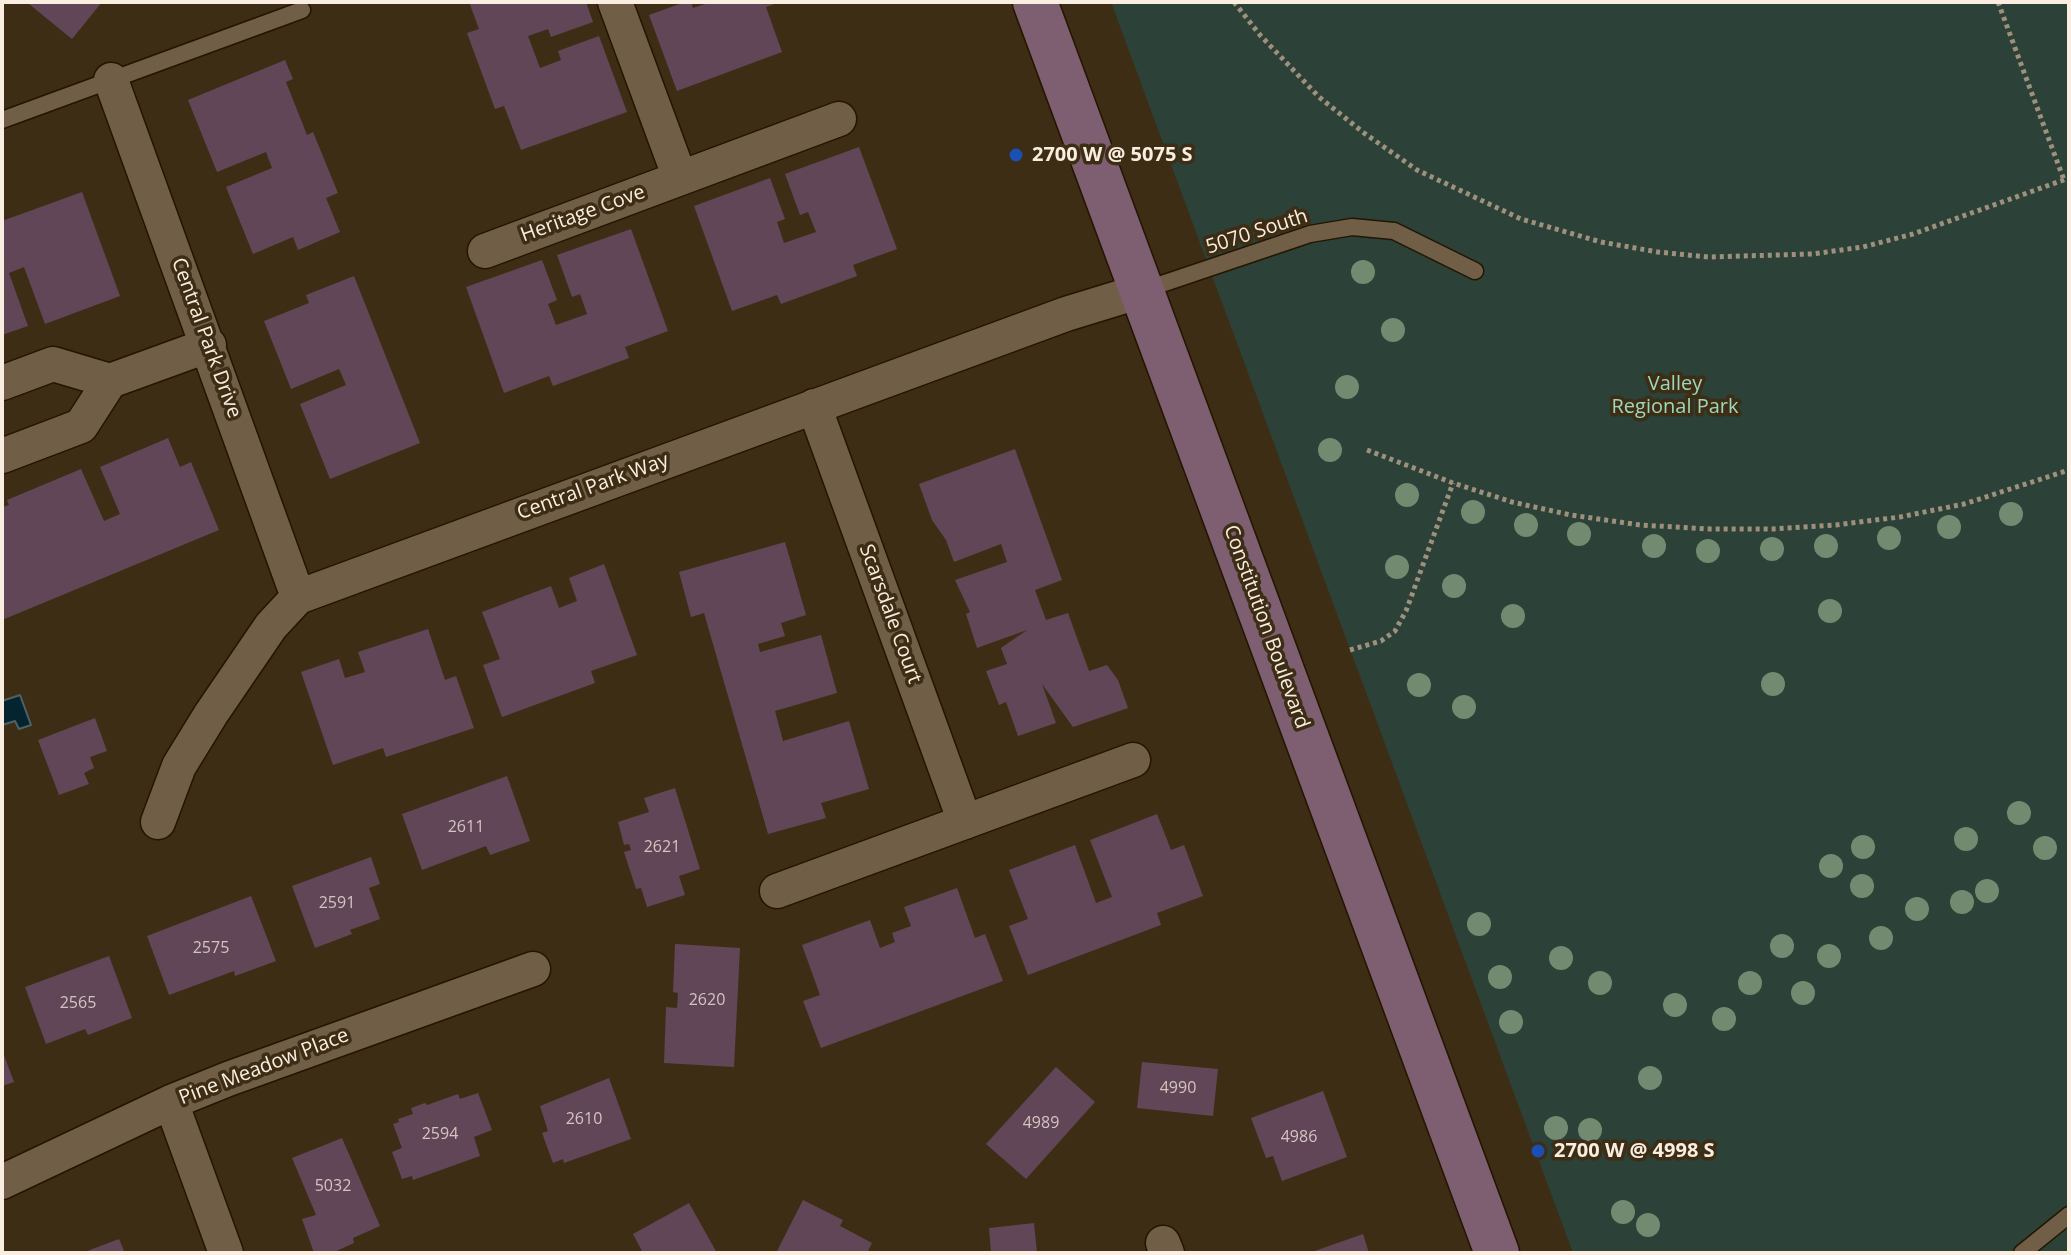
<!DOCTYPE html>
<html>
<head>
<meta charset="utf-8">
<style>
  body { margin:0 }
  #map { position:relative; width:2071px; height:1255px; overflow:hidden; background:#3e2d15; font-family:"Open Sans",sans-serif }
  canvas { display:block }
  .frame { position:absolute; inset:0; border:4px solid #faeee0; pointer-events:none }
</style>
</head>
<body>
<div id="map">
<canvas width="2071" height="1255"></canvas>
<div class="frame"></div>
</div>
<script>
const ctx = document.querySelector('canvas').getContext('2d');
ctx.lineJoin = 'round';
function paint(path, color) { ctx.fillStyle = color; ctx.fill(path, 'evenodd'); }
const toPath = rows => new Path2D(rows.map(r => 'M' + r).join(''));
function strokePath(path, color, width, dash) { ctx.strokeStyle = color; ctx.lineWidth = width; ctx.lineCap = dash ? 'butt' : 'round'; ctx.setLineDash(dash || []); ctx.stroke(path); }
function label(font, color, halo, rows, align = 'center') {
  ctx.font = font + ' "Open Sans",sans-serif'; ctx.lineWidth = 7; ctx.setLineDash([]); ctx.textBaseline = 'middle'; ctx.strokeStyle = halo; ctx.fillStyle = color; for (const [text, x, y, turn = 0] of rows) {
    ctx.save(); ctx.translate(x, y); ctx.rotate((+turn || 0) * Math.PI / 180); ctx.textAlign = isNaN(turn) ? turn : align; if (halo) ctx.strokeText(text, 0, 0); ctx.fillText(text, 0, 0); ctx.restore();
  }
}
paint(toPath([
  [1111,2,2069,2,2069,1253,1573,1253]
]), '#2c4137');
const water = toPath([
  [20,695,31,725,19,729,15,721,2,725,2,701,20,695]
]);
paint(water, '#04242f');
strokePath(water, '#4e6164', 2);
paint(toPath([
  [30,2,102,2,72,39,29,4],
  [469,2,586,2,593,22,551,37,548,29,528,36,540,68,561,60,558,51,599,36,627,112,521,150,504,106,495,109,467,33,479,29],
  [685,2,691,2,693,8,711,2,780,2,766,7,782,52,677,91,649,15],
  [285,60,293,79,286,82,307,135,313,132,338,193,326,198,340,232,298,250,293,237,253,254,226,187,272,168,266,152,217,172,188,100],
  [859,147,897,249,853,265,857,276,781,304,777,295,732,311,694,206,770,178,785,219,777,222,784,243,816,232,808,212,800,215,785,174],
  [82,192,120,296,45,324,24,267,9,273,28,326,2,335,2,221],
  [631,229,668,331,625,347,629,358,553,386,549,376,504,393,466,287,542,260,557,300,548,304,556,325,587,314,580,294,572,297,557,255],
  [354,276,420,443,330,479,300,404,346,385,339,369,291,389,264,321,309,303,306,295],
  [168,438,180,467,191,462,219,530,2,620,2,507,9,505,7,500,81,469,104,521,120,514,100,467],
  [1015,449,1062,580,1035,590,1046,620,1068,613,1089,671,1107,665,1118,680,1128,708,1073,727,1042,684,1056,723,1018,736,1006,702,999,705,986,671,1007,664,1001,648,1027,630,977,648,966,614,970,612,955,580,1007,562,1001,544,954,562,946,540,932,520,919,484],
  [785,542,806,615,781,623,785,636,758,644,760,652,821,635,837,693,775,711,783,741,849,721,869,789,821,803,826,818,768,834,704,613,691,617,679,572],
  [604,564,637,655,591,671,595,683,502,717,483,665,500,659,482,612,551,586,559,608,577,601,569,578],
  [428,629,445,680,456,676,474,728,386,757,383,748,333,765,301,672,339,659,345,678,365,672,358,652],
  [95,718,107,751,90,757,94,768,84,773,89,784,59,795,38,740],
  [507,776,530,841,490,855,486,846,422,870,402,814],
  [675,788,700,869,679,876,685,895,647,907,641,888,636,889,624,852,631,850,629,844,624,845,618,822,649,812,644,798],
  [1157,814,1171,850,1184,845,1203,896,1157,913,1161,925,1028,975,1009,926,1028,919,1009,870,1075,845,1096,903,1112,897,1090,840],
  [371,857,380,884,369,888,380,919,350,930,352,934,315,948,292,886],
  [957,888,975,938,985,934,1003,981,821,1048,803,1001,820,995,802,945,870,920,880,948,895,942,892,933,911,926,904,907],
  [251,896,276,961,235,976,234,971,169,995,147,936],
  [675,944,740,948,734,1067,664,1063,666,1007,677,1008,678,993,673,992],
  [109,956,132,1018,88,1035,85,1029,46,1044,25,987],
  [2,1050,14,1082,2,1086],
  [1142,1062,1218,1069,1213,1116,1137,1108],
  [1056,1067,1095,1102,1026,1179,986,1144],
  [609,1078,631,1139,564,1163,563,1159,553,1163,542,1133,548,1131,540,1106],
  [1323,1091,1347,1157,1282,1181,1273,1156,1266,1158,1251,1118],
  [478,1093,492,1130,474,1137,480,1156,413,1180,412,1176,402,1179,392,1152,402,1148,393,1124,399,1122,398,1119,413,1114,411,1108,425,1103,427,1105,458,1094,460,1099],
  [342,1138,380,1226,353,1238,354,1243,332,1253,314,1253,302,1219,316,1215,292,1158],
  [803,1200,843,1220,840,1226,872,1243,867,1253,776,1253],
  [689,1203,717,1253,643,1253,633,1234],
  [1034,1223,1037,1253,991,1253,989,1228],
  [1363,1234,1369,1253,1309,1253],
  [119,1239,125,1253,82,1253]
]), '#614658');
const lane = toPath([
  [2,120,302,10],
  [1144,290,1310,234,1352,227,1394,231,1475,271],
  [2022,1253,2069,1215]
]);
const street = toPath([
  [615,2,680,178],
  [111,80,298,597],
  [485,251,839,119],
  [2,383,53,364,110,381,209,345],
  [814,406,965,822],
  [2,456,81,426,110,381],
  [158,822,179,766,211,714,271,626,298,597,1066,314,1141,291],
  [777,891,1133,760],
  [171,1102,226,1253],
  [2,1182,171,1102,228,1079,533,969],
  [1163,1243,1167,1253]
]);
const secondary = toPath([
  [1035,2,1497,1253]
]);
strokePath(lane, '#241500', 19);
strokePath(street, '#241500', 37);
strokePath(secondary, '#241500', 47);
strokePath(toPath([
  [1234,2,1260,35,1319,97,1364,133,1417,170,1521,219,1601,242,1658,252,1708,257,1812,254,1863,247,1913,234,2069,178],
  [1998,2,2064,180],
  [1367,450,1453,483,1512,502,1571,515,1640,525,1710,529,1773,529,1836,525,1900,517,1964,504,2069,470],
  [1350,650,1381,641,1395,631,1406,611,1453,483]
]), '#9f907d', 5, [4, 4]);
strokePath(lane, '#715e46', 16);
strokePath(street, '#715e46', 34);
strokePath(secondary, '#7d5f71', 44);
ctx.fillStyle = '#728a70';
for (const [x, y] of [
  [1363,272],
  [1393,330],
  [1347,387],
  [1330,450],
  [1407,495],
  [1473,512],
  [2011,514],
  [1526,525],
  [1949,527],
  [1579,534],
  [1889,538],
  [1654,546],
  [1826,546],
  [1772,549],
  [1708,551],
  [1397,567],
  [1454,586],
  [1830,611],
  [1513,616],
  [1773,684],
  [1419,685],
  [1464,707],
  [2019,813],
  [1966,839],
  [1863,847],
  [2045,848],
  [1831,866],
  [1862,886],
  [1987,891],
  [1962,902],
  [1917,909],
  [1479,924],
  [1881,938],
  [1782,946],
  [1829,956],
  [1561,958],
  [1500,977],
  [1600,983],
  [1750,983],
  [1803,993],
  [1675,1005],
  [1724,1019],
  [1511,1022],
  [1650,1078],
  [1556,1128],
  [1590,1130],
  [1623,1212],
  [1648,1225]
]) { ctx.beginPath(); ctx.arc(x, y, 12, 0, 2 * Math.PI); ctx.fill(); }
for (const [x, y, r, color] of [
  [1016,155,8,"#1a4fb4"],
  [1538,1151,8,"#1a4fb4"]
]) { const dot = new Path2D(); dot.arc(x, y, r, 0, 2 * Math.PI); ctx.fillStyle = color; ctx.fill(dot); strokePath(dot, '#3e2d15', 3); }
label('16px', '#d4c4be', null, [
  ["2611",466,827],
  ["2621",662,847],
  ["2591",337,903],
  ["2575",211,948],
  ["2620",707,1000],
  ["2565",78,1003],
  ["4990",1178,1088],
  ["2610",584,1119],
  ["4989",1041,1123],
  ["2594",440,1134],
  ["4986",1299,1137],
  ["5032",333,1186]
]);
label('bold 20px', '#faeee0', '#3e2d15', [
  ["2700 W @ 5075 S",1032,155],
  ["2700 W @ 4998 S",1554,1151]
], 'left');
label('20px', '#faeee0', '#3e2d15', [
  ["Heritage Cove",583,214,-20],
  ["5070 South",1257,232,-18],
  ["Central Park Drive",206,338,70],
  ["Central Park Way",593,487,-20],
  ["Scarsdale Court",890,614,70],
  ["Constitution Boulevard",1266,627,70],
  ["Pine Meadow Place",264,1067,-21]
]);
label('20px', '#9dd7bb', '#3e2d15', [
  ["Valley",1675,384],
  ["Regional Park",1675,407]
]);
</script>
</body>
</html>
